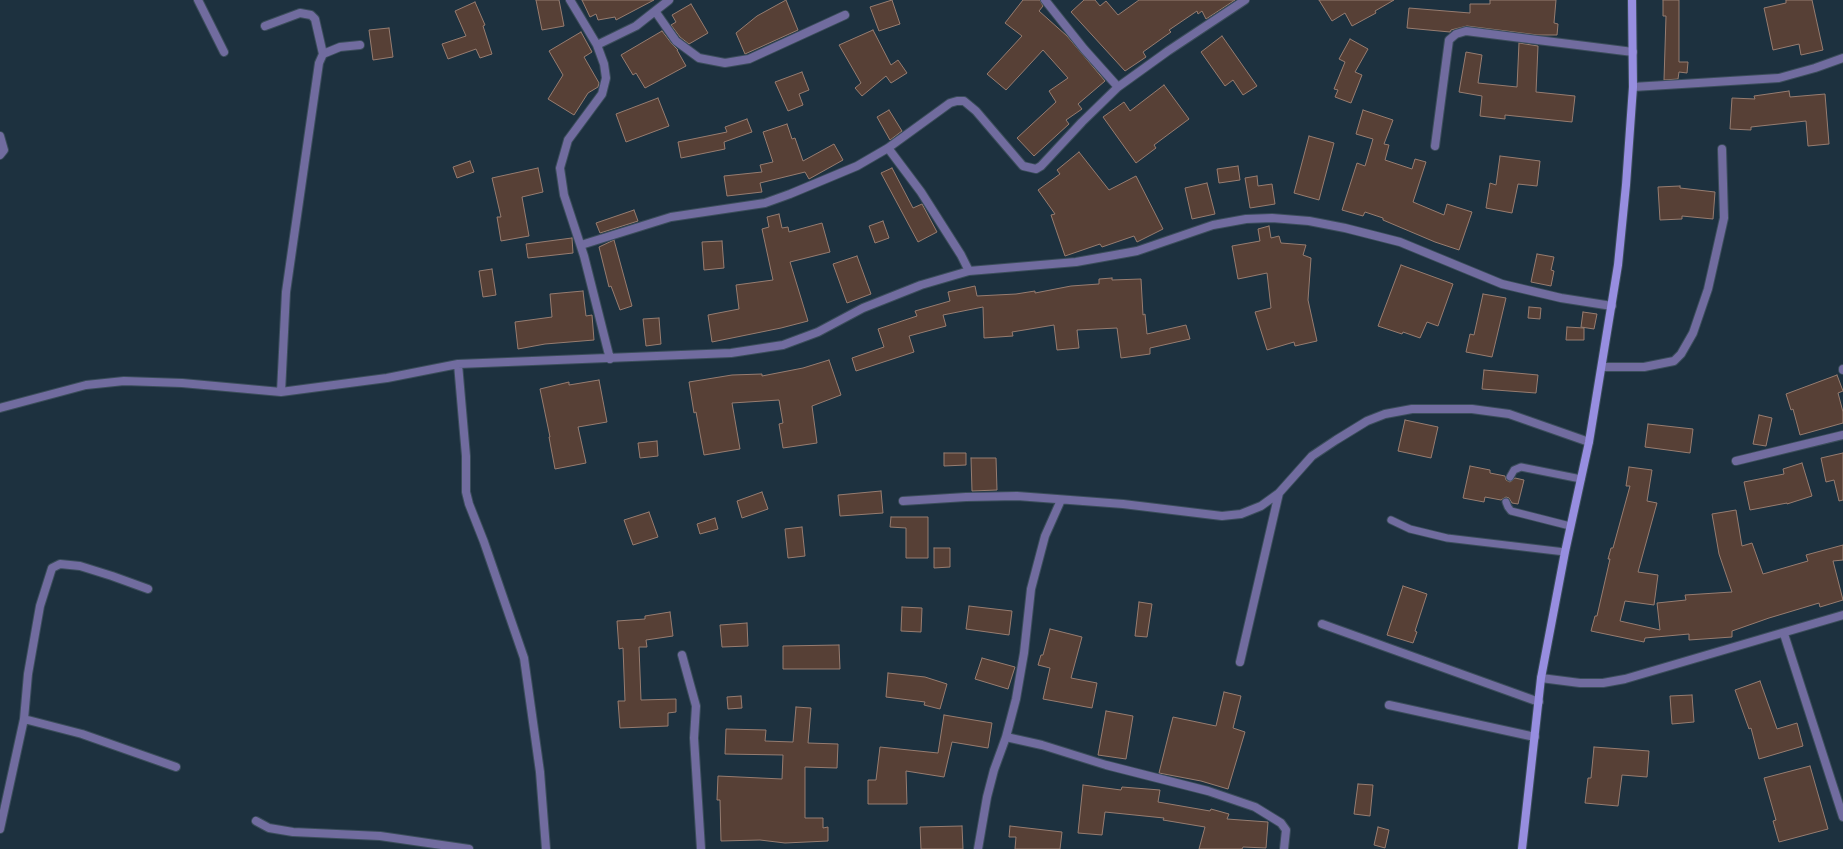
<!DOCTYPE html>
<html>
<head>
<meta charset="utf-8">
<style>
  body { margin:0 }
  canvas { display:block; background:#1d313f }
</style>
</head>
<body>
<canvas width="1843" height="849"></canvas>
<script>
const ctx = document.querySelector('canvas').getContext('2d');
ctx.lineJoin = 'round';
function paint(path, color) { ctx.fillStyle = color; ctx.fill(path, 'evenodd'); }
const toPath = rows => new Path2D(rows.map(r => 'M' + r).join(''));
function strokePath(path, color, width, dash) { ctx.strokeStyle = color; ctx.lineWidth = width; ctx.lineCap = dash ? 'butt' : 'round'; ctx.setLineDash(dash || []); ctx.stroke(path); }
const building = toPath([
  [536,0,559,0,564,26,542,30,536,0],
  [582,0,654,0,616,20,615,17,598,20,596,14,590,17,582,0],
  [786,0,798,30,745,54,736,33,757,16,786,0],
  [892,0,900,24,879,31,870,7,892,0],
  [1023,0,1040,0,1043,6,1039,11,1067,36,1105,81,1078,104,1082,109,1066,120,1069,124,1034,156,1017,138,1056,102,1049,91,1068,78,1043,50,1006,90,987,74,1022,36,1005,23,1023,0],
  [1084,0,1095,0,1100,6,1106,1,1118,15,1139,0,1235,0,1206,19,1202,11,1198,14,1197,11,1169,30,1171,32,1143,52,1146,57,1125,71,1071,12,1084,0],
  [1319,0,1394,0,1375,11,1376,13,1352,26,1345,13,1332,21,1319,0],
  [1490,0,1556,0,1554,23,1558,24,1557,35,1538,35,1467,26,1451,30,1450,32,1407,28,1409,8,1470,13,1470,4,1490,4,1490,0],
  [1663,0,1679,0,1679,62,1688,62,1687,73,1679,72,1678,79,1664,80,1666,16,1663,16,1663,0],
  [1786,0,1812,0,1823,50,1801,55,1799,44,1773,50,1764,8,1786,3,1786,0],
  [475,2,485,25,483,26,492,54,480,58,476,49,448,59,442,44,466,36,455,11,475,2],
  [691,4,708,33,689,44,680,37,671,25,676,22,672,15,691,4],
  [389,28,393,57,373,60,369,30,389,28],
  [873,30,891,65,898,60,907,73,891,83,886,76,862,96,855,88,861,83,839,45,873,30],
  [662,31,672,44,678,50,677,50,686,66,645,88,636,73,633,75,621,55,662,31],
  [581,32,592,52,584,57,599,83,598,87,588,93,574,115,548,99,563,75,549,51,581,32],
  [1222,36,1257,86,1243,95,1233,80,1225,86,1201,52,1222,36],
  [1350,39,1368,49,1355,72,1362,75,1351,103,1335,97,1338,90,1334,89,1345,62,1339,59,1350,39],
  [1519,43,1538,46,1536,92,1575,96,1572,122,1505,115,1505,119,1480,116,1482,96,1459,92,1466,52,1482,55,1478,83,1517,87,1519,43],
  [802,72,809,90,799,94,803,105,788,111,775,82,802,72],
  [1164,85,1189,119,1154,145,1156,148,1136,163,1103,117,1124,102,1130,111,1164,85],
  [1789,91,1790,97,1825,94,1829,144,1808,146,1806,121,1751,127,1751,130,1730,129,1732,98,1755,99,1754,96,1789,91],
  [658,98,669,126,626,142,616,114,658,98],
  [889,110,902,131,890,140,877,117,889,110],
  [1363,110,1393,120,1384,144,1389,145,1385,160,1412,169,1415,159,1426,162,1413,202,1444,215,1447,204,1472,212,1459,250,1435,242,1383,220,1383,218,1365,212,1363,216,1342,210,1357,163,1365,166,1373,139,1356,134,1363,110],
  [747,119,752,132,724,142,725,149,681,158,678,142,727,132,725,127,747,119],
  [787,124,792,139,795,138,803,161,834,144,843,160,809,179,805,172,760,183,762,192,727,196,724,176,762,172,760,165,773,162,763,132,787,124],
  [1309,136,1334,143,1319,200,1294,193,1309,136],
  [1079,152,1109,190,1136,176,1163,229,1137,242,1134,236,1102,247,1100,244,1065,256,1051,215,1055,214,1038,190,1060,174,1057,170,1079,152],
  [1500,156,1540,161,1537,186,1518,184,1512,213,1486,208,1490,183,1496,185,1500,156],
  [470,161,474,172,457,178,453,167,470,161],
  [1238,166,1240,180,1219,183,1217,169,1238,166],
  [538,168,543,192,522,197,529,236,501,241,497,217,501,217,492,178,538,168],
  [892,168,913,208,922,204,937,232,918,242,881,173,892,168],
  [1257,176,1258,186,1272,184,1275,204,1250,208,1245,178,1257,176],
  [1207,183,1215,214,1192,219,1185,188,1207,183],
  [1680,186,1680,188,1715,192,1713,219,1682,216,1682,219,1660,220,1658,187,1680,186],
  [634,210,638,221,600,233,596,223,634,210],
  [779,214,782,228,788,227,789,232,822,223,830,252,790,262,808,321,781,328,712,342,708,315,739,309,736,285,773,280,762,229,769,227,767,217,779,214],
  [883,221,889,238,875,243,869,226,883,221],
  [1269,226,1271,238,1279,236,1281,243,1306,245,1303,255,1311,258,1308,300,1317,341,1295,346,1294,342,1267,350,1255,312,1271,308,1267,273,1238,279,1232,246,1260,241,1258,229,1269,226],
  [572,238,573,253,528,258,526,244,572,238],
  [614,240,632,306,620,310,611,286,609,287,599,247,614,240],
  [722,241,724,268,704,270,702,242,722,241],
  [1537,254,1554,257,1551,270,1554,271,1551,286,1531,282,1537,254],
  [857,256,871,294,847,303,833,264,857,256],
  [1401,265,1453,284,1438,326,1427,322,1420,338,1403,332,1402,334,1378,326,1401,265],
  [492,269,496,295,483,297,479,271,492,269],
  [1112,278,1112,280,1141,279,1143,315,1145,314,1147,334,1186,325,1190,339,1150,348,1150,354,1121,358,1117,328,1077,330,1079,348,1057,350,1054,325,1012,332,1013,336,984,338,983,307,943,315,946,326,909,336,914,352,856,371,852,358,884,347,878,329,917,316,915,311,950,301,948,292,975,286,977,296,1016,294,1035,291,1035,293,1071,286,1099,284,1099,279,1112,278],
  [583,291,586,316,592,315,594,340,545,344,518,349,515,322,552,317,550,294,583,291],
  [1483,294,1506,298,1492,357,1466,352,1470,334,1474,335,1483,294],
  [1529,307,1541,308,1540,319,1528,318,1529,307],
  [1583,312,1597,314,1594,329,1581,327,1583,312],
  [659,318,661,344,646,346,643,319,659,318],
  [1567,327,1584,328,1584,340,1566,340,1567,327],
  [829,360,841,395,812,406,817,443,783,448,779,424,783,423,779,400,732,403,740,449,704,455,696,412,694,413,689,382,732,375,762,374,762,376,803,368,829,360],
  [1484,370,1538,375,1536,393,1482,389,1484,370],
  [1837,375,1843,391,1838,393,1843,412,1843,423,1800,435,1793,409,1791,410,1786,394,1837,375],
  [599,380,607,422,578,427,586,463,555,469,549,437,550,437,540,389,569,382,569,385,599,380],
  [1759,415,1772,418,1766,446,1753,444,1759,415],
  [1405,420,1438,427,1431,458,1398,451,1405,420],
  [1648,424,1693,429,1690,453,1645,447,1648,424],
  [657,441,658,456,640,458,638,443,657,441],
  [944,453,966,453,966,465,944,466,944,453],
  [1843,453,1843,500,1839,501,1834,480,1826,482,1821,458,1843,453],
  [971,458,996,458,997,490,972,491,971,458],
  [1802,463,1812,496,1787,504,1787,503,1750,510,1744,482,1784,474,1783,469,1802,463],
  [1470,466,1490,470,1490,473,1505,476,1506,480,1510,482,1515,478,1524,480,1518,504,1512,503,1509,498,1506,497,1501,500,1485,497,1484,502,1463,498,1470,466],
  [1629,467,1652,470,1647,501,1657,503,1638,572,1658,575,1654,605,1625,601,1620,621,1660,630,1657,603,1686,600,1685,595,1732,592,1719,554,1712,514,1736,510,1742,546,1752,543,1763,574,1808,561,1806,555,1843,545,1843,560,1833,561,1843,600,1820,607,1819,603,1769,618,1732,631,1732,637,1689,640,1689,634,1645,638,1644,642,1591,631,1595,616,1597,616,1610,559,1608,559,1611,548,1613,548,1630,486,1626,486,1629,467],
  [881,491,883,513,840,516,838,495,881,491],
  [762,492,768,509,742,518,737,501,762,492],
  [649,512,658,537,633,545,624,520,649,512],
  [891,517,928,517,928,558,906,558,906,528,890,527,891,517],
  [715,518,718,529,700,534,697,524,715,518],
  [802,527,805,556,788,558,785,529,802,527],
  [934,548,950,548,950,567,934,568,934,548],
  [1403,586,1427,594,1415,631,1417,632,1413,643,1387,635,1403,586],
  [1139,602,1152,604,1147,637,1135,636,1139,602],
  [969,606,1012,611,1009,635,966,629,969,606],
  [902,607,922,608,921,632,901,631,902,607],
  [670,612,673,636,646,640,647,647,639,647,641,700,676,699,676,712,668,713,668,726,620,728,618,701,625,701,623,648,619,649,617,621,645,619,645,616,670,612],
  [747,623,748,646,722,647,720,625,747,623],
  [1050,629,1082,637,1071,678,1097,683,1092,708,1043,699,1050,668,1038,665,1041,655,1043,655,1050,629],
  [839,645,840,669,783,669,783,646,839,645],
  [982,658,1015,667,1008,689,975,679,982,658],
  [888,673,925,677,947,684,940,709,924,705,925,702,886,697,888,673],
  [1760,681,1777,729,1797,723,1803,746,1759,759,1751,728,1749,729,1735,690,1760,681],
  [1224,692,1241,696,1233,728,1245,732,1228,789,1201,781,1159,773,1173,717,1216,726,1224,692],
  [1692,695,1694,722,1672,724,1670,696,1692,695],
  [741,696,742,708,728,709,727,697,741,696],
  [796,707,811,708,808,743,838,744,837,768,805,767,805,818,823,818,823,828,828,827,828,841,785,843,760,840,721,841,720,800,717,800,718,776,782,779,783,755,725,754,726,729,766,730,765,741,793,742,796,707],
  [1106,711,1133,716,1126,759,1098,755,1106,711],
  [944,715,992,723,988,748,952,742,944,777,906,771,907,804,868,804,868,780,876,780,880,747,938,753,944,715],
  [1594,747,1649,751,1647,777,1622,775,1618,806,1585,803,1588,778,1591,778,1594,747],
  [1810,766,1828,829,1779,842,1773,821,1776,820,1764,778,1810,766],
  [1358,784,1373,785,1370,816,1354,814,1358,784],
  [1083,785,1121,790,1122,787,1160,790,1158,802,1210,811,1211,809,1229,814,1227,819,1268,822,1266,848,1243,847,1242,849,1199,849,1205,827,1163,820,1164,818,1105,812,1102,835,1078,833,1083,785],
  [962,826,963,849,921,849,920,827,962,826],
  [1010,826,1062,832,1060,849,1015,849,1016,837,1009,837,1010,826],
  [1378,827,1389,830,1385,848,1374,845,1378,827]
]);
paint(building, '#574036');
strokePath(building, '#967c70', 1);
const lane = toPath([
  [1510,477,1514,470,1521,467,1581,479],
  [1506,502,1508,507,1511,511,1570,526],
  [1391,520,1410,529,1447,538,1565,552]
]);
const street = toPath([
  [198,0,224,52],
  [570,0,597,45,604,64,606,78,602,94,568,140,560,168,564,195,584,256,610,359],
  [1045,0,1084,49,1118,87],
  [655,11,676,41,699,58,725,63,749,59,845,15],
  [265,26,300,13,311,15,315,19,323,54],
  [597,45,636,26,669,0],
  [1633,87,1779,78,1815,68,1843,58],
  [0,136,4,150,0,155],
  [1435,146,1449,40,1456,34,1466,31,1633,52],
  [888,148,921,192,961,255,969,271],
  [581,245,671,217,765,203,790,194,857,166,888,148,950,103,957,101,964,101,976,111,1023,166,1036,169,1041,166,1082,122,1118,87,1168,51,1245,0],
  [458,364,466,456,466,492,469,504,484,542,524,658,540,772,546,849],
  [1602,367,1644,367,1674,361,1681,354,1693,333,1708,289,1724,218,1722,149],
  [1843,369,1843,370],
  [281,392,286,292,319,63,323,54,340,47,360,45],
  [0,408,86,385,124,381,182,383,281,392,387,378,458,364,731,353,783,345,818,332,863,308,921,285,969,271,1076,262,1137,251,1213,225,1246,219,1272,218,1309,221,1345,228,1400,242,1502,284,1561,298,1612,306],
  [1736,461,1843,435],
  [903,501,966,497,1017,496,1123,504,1222,516,1241,514,1261,506,1279,493,1312,456,1336,440,1367,421,1385,414,1412,409,1472,409,1509,414,1589,442],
  [1322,624,1539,702],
  [1784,634,1843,817],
  [682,655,696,706,694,738,701,849],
  [1240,662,1279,493],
  [1541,678,1580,683,1603,683,1625,679,1843,615],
  [1389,705,1535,737],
  [24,719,82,734,176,767],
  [1006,737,1016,699,1024,653,1031,589,1045,536,1061,500],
  [256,821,269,828,293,832,380,836,469,849],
  [0,829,24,719,28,674,40,606,52,568,60,564,80,566,112,576,148,589],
  [978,849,987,797,994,770,1006,737,1042,745,1106,765,1208,791,1255,807,1281,823,1286,830,1284,849]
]);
const secondary = toPath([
  [1522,849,1541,678,1565,552,1589,442,1618,265,1626,185,1633,87,1632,0]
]);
strokePath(lane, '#3b4d5b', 9);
strokePath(street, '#3b4d5b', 10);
strokePath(secondary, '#3b4d5b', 10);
strokePath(lane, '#716c9f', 7);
strokePath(street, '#716c9f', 8);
strokePath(secondary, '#978ee0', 8);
</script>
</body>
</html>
